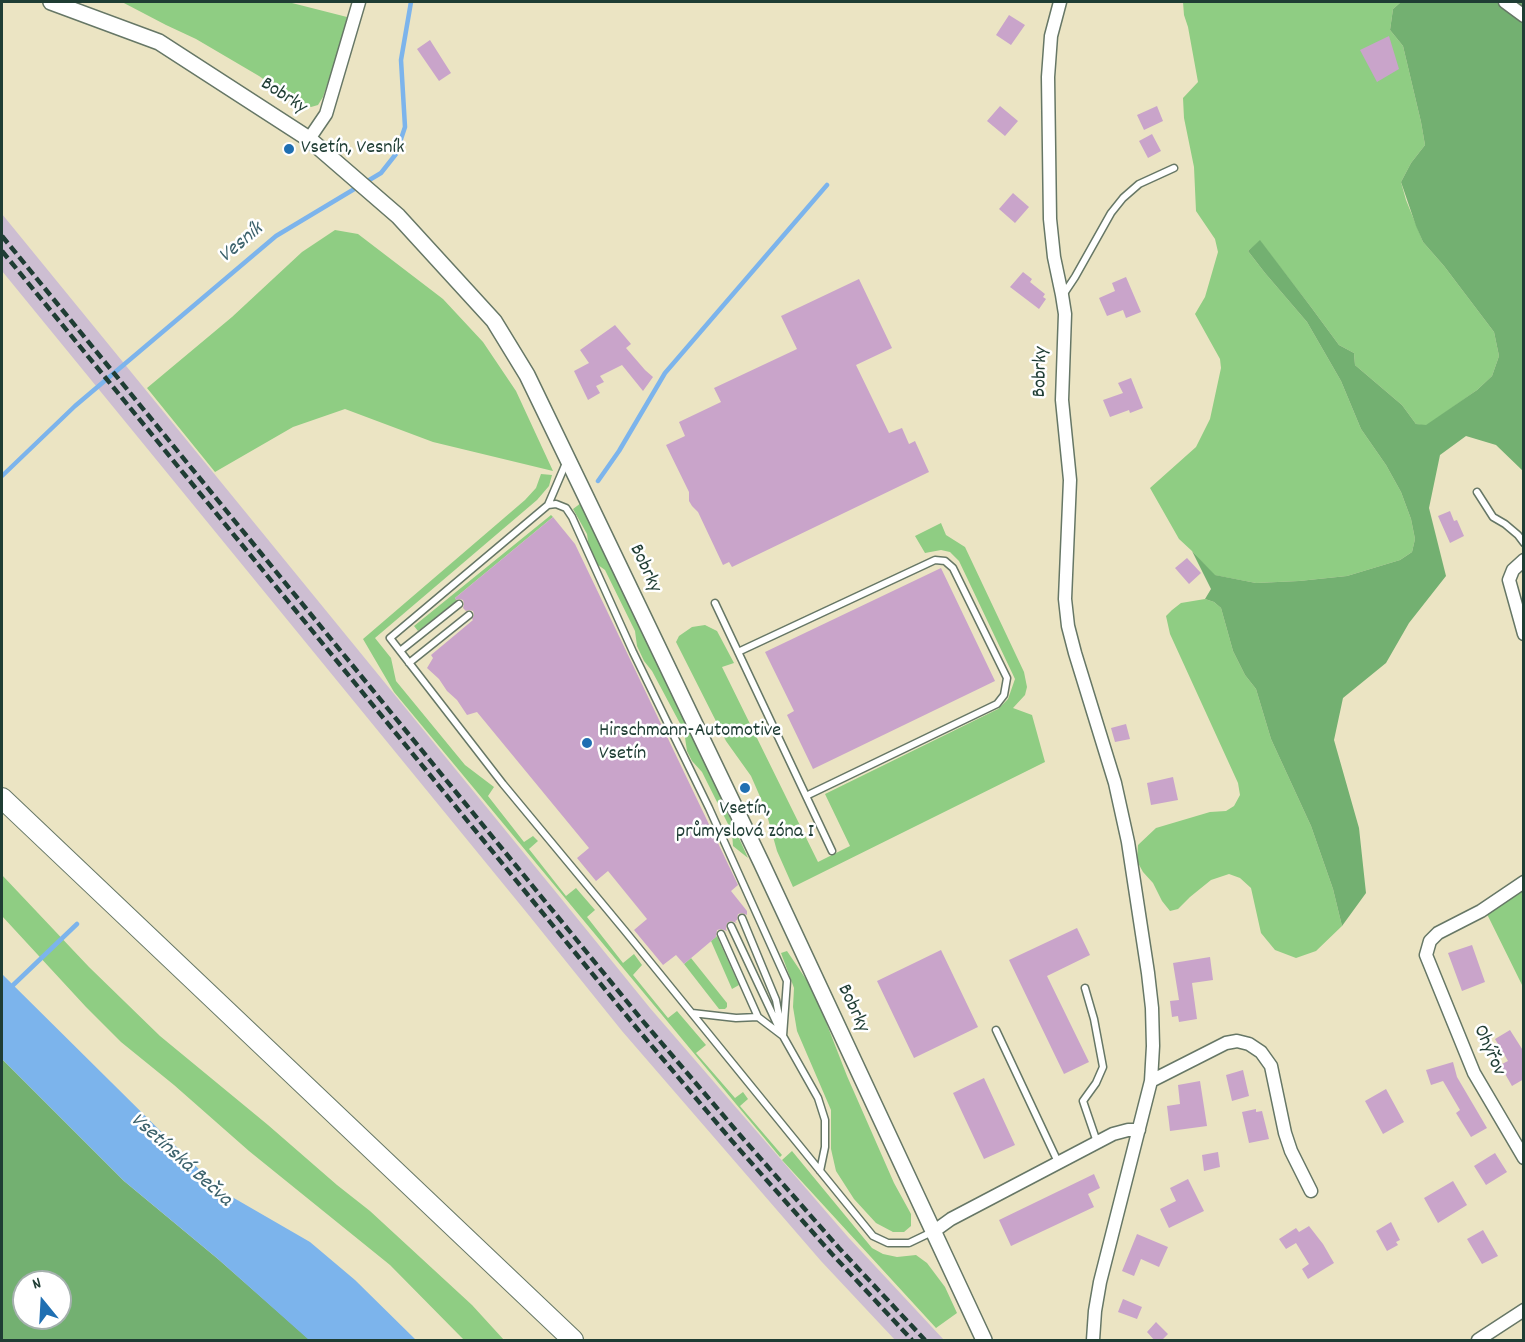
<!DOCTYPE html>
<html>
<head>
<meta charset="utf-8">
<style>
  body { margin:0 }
  #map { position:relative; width:1525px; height:1342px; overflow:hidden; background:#ebe4c3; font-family:Dekko,sans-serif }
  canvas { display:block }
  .frame { position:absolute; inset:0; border:3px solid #1f3d34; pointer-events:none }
  .north { position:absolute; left:12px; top:1270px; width:60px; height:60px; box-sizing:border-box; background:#fff; border:2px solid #a5b1ae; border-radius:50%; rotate:342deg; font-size:16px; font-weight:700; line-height:24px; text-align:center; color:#1f3d34 }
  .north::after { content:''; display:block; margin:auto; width:21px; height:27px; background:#1f6fb2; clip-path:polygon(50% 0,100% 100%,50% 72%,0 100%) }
</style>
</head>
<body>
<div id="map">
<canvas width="1525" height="1342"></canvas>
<div class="frame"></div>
<div class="north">N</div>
</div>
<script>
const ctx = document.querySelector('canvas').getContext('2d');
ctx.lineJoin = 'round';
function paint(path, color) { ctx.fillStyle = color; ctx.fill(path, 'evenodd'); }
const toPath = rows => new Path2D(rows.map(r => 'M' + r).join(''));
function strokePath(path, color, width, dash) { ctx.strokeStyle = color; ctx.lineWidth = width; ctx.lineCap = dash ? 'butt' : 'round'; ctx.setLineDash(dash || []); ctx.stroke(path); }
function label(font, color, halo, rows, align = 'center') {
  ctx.font = font + ' Dekko,sans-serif'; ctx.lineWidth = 5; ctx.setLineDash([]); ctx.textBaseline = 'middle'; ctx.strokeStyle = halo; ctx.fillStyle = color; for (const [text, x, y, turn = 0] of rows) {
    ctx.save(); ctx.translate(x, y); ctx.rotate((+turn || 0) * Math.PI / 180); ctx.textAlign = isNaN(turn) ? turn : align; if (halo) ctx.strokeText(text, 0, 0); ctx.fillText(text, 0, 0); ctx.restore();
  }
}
paint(toPath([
  [2,214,555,891,650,1008,848,1237,944,1340,895,1340,821,1261,622,1031,527,913,2,271]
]), '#cdbed2');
paint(toPath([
  [122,2,292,2,292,3,347,17,341,43,323,97,318,105,311,107,296,102,259,76,196,39,166,25],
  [1183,2,1401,2,1393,9,1390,30,1403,46,1421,122,1425,145,1411,163,1401,182,1406,200,1423,242,1444,266,1494,332,1499,356,1492,376,1477,390,1426,426,1416,424,1402,405,1355,365,1354,353,1339,345,1311,307,1260,241,1248,251,1265,273,1307,322,1341,381,1361,429,1386,465,1401,492,1411,519,1415,539,1412,552,1400,560,1347,576,1299,581,1256,583,1214,575,1192,551,1179,539,1150,488,1196,447,1210,419,1221,368,1220,359,1195,314,1205,297,1218,252,1215,239,1196,211,1194,167,1184,118,1183,98,1198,82,1188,27,1184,15],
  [335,230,358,234,443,299,483,342,516,391,553,471,433,442,345,409,293,427,215,472,147,388,232,317,302,252],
  [541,474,552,475,549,486,537,500,375,638,391,658,396,681,465,765,494,787,488,796,524,842,533,836,538,841,529,849,566,896,576,888,595,910,587,917,623,963,634,954,642,965,633,975,668,1018,677,1011,706,1045,696,1053,735,1098,743,1092,748,1099,740,1106,782,1155,780,1157,394,692,363,639,525,500,536,488],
  [581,503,706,765,748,858,733,846,732,832,702,772,692,761,687,751,684,731,652,671,644,661,637,646,635,631,605,570,598,565,589,548,587,534,573,509],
  [551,515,553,517,455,598,457,601,418,631,414,626],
  [941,523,946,535,965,547,1024,672,1027,687,1025,695,1013,708,1032,715,1045,762,793,887,777,851,765,808,751,776,726,741,676,642,679,636,692,627,705,625,717,631,734,663,722,667,818,862,850,846,825,794,998,709,1008,699,1015,679,959,561,950,552,941,550,925,553,915,536],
  [1205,599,1214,602,1221,608,1233,651,1245,675,1256,689,1271,739,1311,826,1333,889,1342,926,1316,951,1296,958,1275,950,1261,933,1251,888,1240,878,1229,874,1211,880,1190,897,1178,909,1170,911,1162,901,1153,883,1143,872,1137,861,1138,845,1156,828,1210,812,1226,811,1234,806,1240,795,1238,783,1170,634,1166,616,1172,610,1181,603],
  [2,875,89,967,160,1036,268,1125,337,1185,370,1211,472,1305,504,1340,464,1340,390,1265,249,1151,174,1085,121,1042,86,1007,2,916],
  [1521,890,1523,893,1523,987,1485,910],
  [717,936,739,985,732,989,711,941],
  [787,951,814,991,847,1076,894,1183,911,1214,911,1226,904,1232,893,1232,876,1223,854,1199,836,1171,831,1149,831,1110,797,1031,793,1007,794,988,781,953],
  [691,958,727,1003,727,1007,725,1009,719,1009,684,964],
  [792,1151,872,1248,883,1254,897,1257,916,1255,927,1263,945,1287,957,1313,936,1328,782,1160]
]), '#8fcd83');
paint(toPath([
  [1401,2,1522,2,1524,3,1523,471,1496,445,1466,436,1440,455,1429,508,1446,576,1409,623,1386,663,1343,698,1334,740,1359,828,1366,893,1342,926,1333,889,1311,826,1271,739,1256,689,1245,675,1233,651,1221,608,1214,602,1205,599,1211,589,1192,551,1215,575,1256,583,1299,581,1347,576,1400,560,1412,552,1415,539,1411,519,1401,492,1386,465,1361,429,1341,381,1307,322,1265,273,1248,251,1260,240,1311,307,1339,345,1354,353,1355,365,1402,405,1416,424,1426,425,1477,390,1492,376,1499,356,1494,332,1444,266,1423,242,1416,226,1401,182,1411,163,1425,145,1421,122,1403,46,1390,30,1393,9],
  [2,1059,124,1181,218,1259,310,1340,2,1340],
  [24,1282,60,1282,60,1318,24,1318]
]), '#73b071');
paint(toPath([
  [2,974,220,1190,310,1242,355,1280,416,1340,309,1340,218,1259,124,1181,2,1059]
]), '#7cb4ec');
strokePath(toPath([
  [2,476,75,406,276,236,381,173,396,154,405,127,401,60,411,2],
  [598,481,619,451,665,373,827,185],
  [9,989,77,924]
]), '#7cb4ec', 4.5);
paint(toPath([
  [1009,15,1025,25,1011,45,996,35],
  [1389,36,1399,69,1377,82,1360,50],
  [430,40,451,73,439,81,417,49],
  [1000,106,1018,121,1005,136,987,121],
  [1157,106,1163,121,1144,130,1137,115],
  [1152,134,1161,151,1148,158,1139,141],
  [1013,193,1029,207,1015,223,999,209],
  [1023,272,1032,279,1030,282,1045,294,1043,297,1046,299,1039,309,1010,287],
  [1126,277,1141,312,1126,318,1123,310,1107,316,1099,298,1115,291,1112,283],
  [859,279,892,348,856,365,889,433,902,428,909,444,915,441,929,472,732,567,729,562,723,565,698,512,692,506,689,501,689,492,666,445,685,436,679,422,721,402,714,388,797,349,781,316],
  [615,325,631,344,626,348,645,370,653,377,643,391,622,365,600,376,604,382,596,386,600,393,588,400,574,371,589,363,580,350],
  [1131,378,1143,408,1130,413,1129,410,1110,417,1103,400,1123,393,1118,383],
  [1450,511,1454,521,1457,520,1464,536,1450,543,1438,516],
  [553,517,575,544,738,885,731,891,747,911,747,915,742,913,738,914,737,920,735,921,737,923,731,921,727,923,726,929,727,931,721,929,717,930,716,937,684,964,676,955,663,965,634,930,647,919,608,871,596,881,577,858,589,848,477,712,467,715,457,700,447,691,439,679,427,668,433,658,431,655,473,620,472,619,474,615,473,611,469,610,466,611,463,608,464,604,463,600,459,599,456,600,455,598],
  [1187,558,1201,573,1189,584,1175,568],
  [941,568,995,681,813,769,787,715,794,711,765,652],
  [1126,724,1130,739,1115,742,1111,728],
  [1173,777,1178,800,1151,805,1147,783],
  [1077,928,1090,955,1047,976,1089,1062,1064,1074,1009,960],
  [1472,945,1485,982,1462,991,1448,953],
  [941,950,978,1027,914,1058,877,981],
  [1210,957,1213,980,1192,983,1197,1019,1179,1022,1178,1016,1172,1017,1170,1001,1179,1000,1173,963],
  [1510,1030,1524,1052,1524,1079,1512,1086,1500,1065,1508,1061,1495,1039],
  [1453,1062,1457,1077,1487,1128,1471,1137,1456,1113,1460,1110,1443,1081,1431,1085,1426,1070],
  [1243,1070,1249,1096,1232,1101,1226,1075],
  [984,1078,1015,1145,984,1159,953,1093],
  [1200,1081,1207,1126,1170,1131,1167,1106,1180,1104,1178,1085],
  [1386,1089,1404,1122,1383,1134,1365,1101],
  [1256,1109,1256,1112,1262,1111,1269,1139,1249,1143,1242,1112],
  [1218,1152,1220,1167,1204,1171,1202,1155],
  [1495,1153,1507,1172,1486,1185,1474,1166],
  [1094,1174,1100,1188,1088,1194,1094,1207,1011,1246,999,1220],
  [1188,1179,1204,1211,1169,1228,1160,1209,1176,1201,1170,1188],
  [1453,1181,1467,1205,1438,1223,1424,1198],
  [1391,1222,1400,1240,1396,1242,1398,1245,1387,1251,1376,1231],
  [1309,1226,1323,1244,1334,1263,1308,1279,1302,1269,1309,1264,1296,1243,1286,1249,1279,1239,1296,1228,1299,1232],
  [1483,1230,1498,1256,1482,1264,1467,1239],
  [1137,1234,1168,1247,1159,1267,1141,1259,1134,1276,1122,1271],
  [1123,1299,1142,1307,1137,1319,1118,1312],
  [1156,1322,1168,1334,1161,1341,1155,1341,1147,1332]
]), '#c9a4ca');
const service = toPath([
  [1063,295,1075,277,1111,213,1123,198,1139,184,1174,168],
  [566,463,548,505,390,638,503,784,625,931,873,1236,888,1243,909,1243,932,1232],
  [1477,492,1493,517,1505,524,1518,535,1524,543],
  [548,505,556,504,566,508,572,517,633,652,709,808,787,981,783,1036],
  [715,603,832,851],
  [400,651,459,604],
  [738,652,935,560,945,561,953,568,1007,678,1004,695,997,704,806,796],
  [409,663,469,615],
  [742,918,776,1000,781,1027],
  [731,926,779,1028],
  [721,934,758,1017],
  [1085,988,1094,1019,1103,1067,1096,1083,1083,1101,1097,1142],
  [692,1013,736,1018,758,1017,783,1036,818,1098,825,1120,825,1147,820,1171],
  [996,1030,1058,1162]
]);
const minor = toPath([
  [1060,2,1051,36,1048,77,1050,219,1054,257,1062,295,1065,314,1062,400,1070,480,1065,599,1068,626,1075,653,1115,783,1128,842,1148,973,1152,1008,1153,1046,1151,1081,1100,1282,1095,1311,1093,1340],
  [1505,2,1524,16],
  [309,139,326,114,359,2],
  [1524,560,1513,570,1509,580,1524,634],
  [1524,882,1481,911,1438,933,1430,941,1426,955,1474,1073,1524,1158],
  [1151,1081,1226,1043,1237,1041,1249,1044,1261,1052,1271,1066,1285,1133,1291,1151,1311,1191],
  [933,1232,951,1219,1113,1134,1128,1130,1139,1130],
  [1478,1340,1524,1310]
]);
const tertiary = toPath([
  [51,2,159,42,309,139,398,216,494,321,527,375,585,495,761,862,984,1340]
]);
const primary = toPath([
  [2,798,573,1340]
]);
strokePath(service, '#676', 9);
strokePath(minor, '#676', 15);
strokePath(tertiary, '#676', 18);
strokePath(primary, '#676', 22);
strokePath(service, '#fff', 6);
strokePath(minor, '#fff', 12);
strokePath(tertiary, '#fff', 15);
strokePath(primary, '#fff', 20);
strokePath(toPath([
  [2,236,642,1020,740,1135,839,1248,925,1340],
  [2,251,635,1026,732,1141,832,1254,912,1340]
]), '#1f3d34', 4.5, [9, 4.5]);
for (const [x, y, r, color] of [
  [289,149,6,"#1f6fb2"],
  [587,743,6,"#1f6fb2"],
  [745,788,6,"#1f6fb2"]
]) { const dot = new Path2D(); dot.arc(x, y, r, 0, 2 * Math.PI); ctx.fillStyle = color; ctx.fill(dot); strokePath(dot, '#fff', 2); }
label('20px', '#1f3d34', '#fff', [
  ["Bobrky",283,97,33],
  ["Bobrky",1042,372,-88],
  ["Bobrky",644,569,65],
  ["Bobrky",852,1009,65],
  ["Ohýřov",1488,1051,66]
]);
label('20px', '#1f3d34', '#fff', [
  ["Vsetín, Vesník",301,149],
  ["Hirschmann-Automotive",599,732],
  ["Vsetín",599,755],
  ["Vsetín,",745,810,"center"],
  ["průmyslová zóna I",745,833,"center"]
], 'left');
label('italic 21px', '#3b616b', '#fff', [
  ["Vesník",242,244,-40],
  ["Vsetínská Bečva",180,1161,42]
]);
</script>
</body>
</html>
